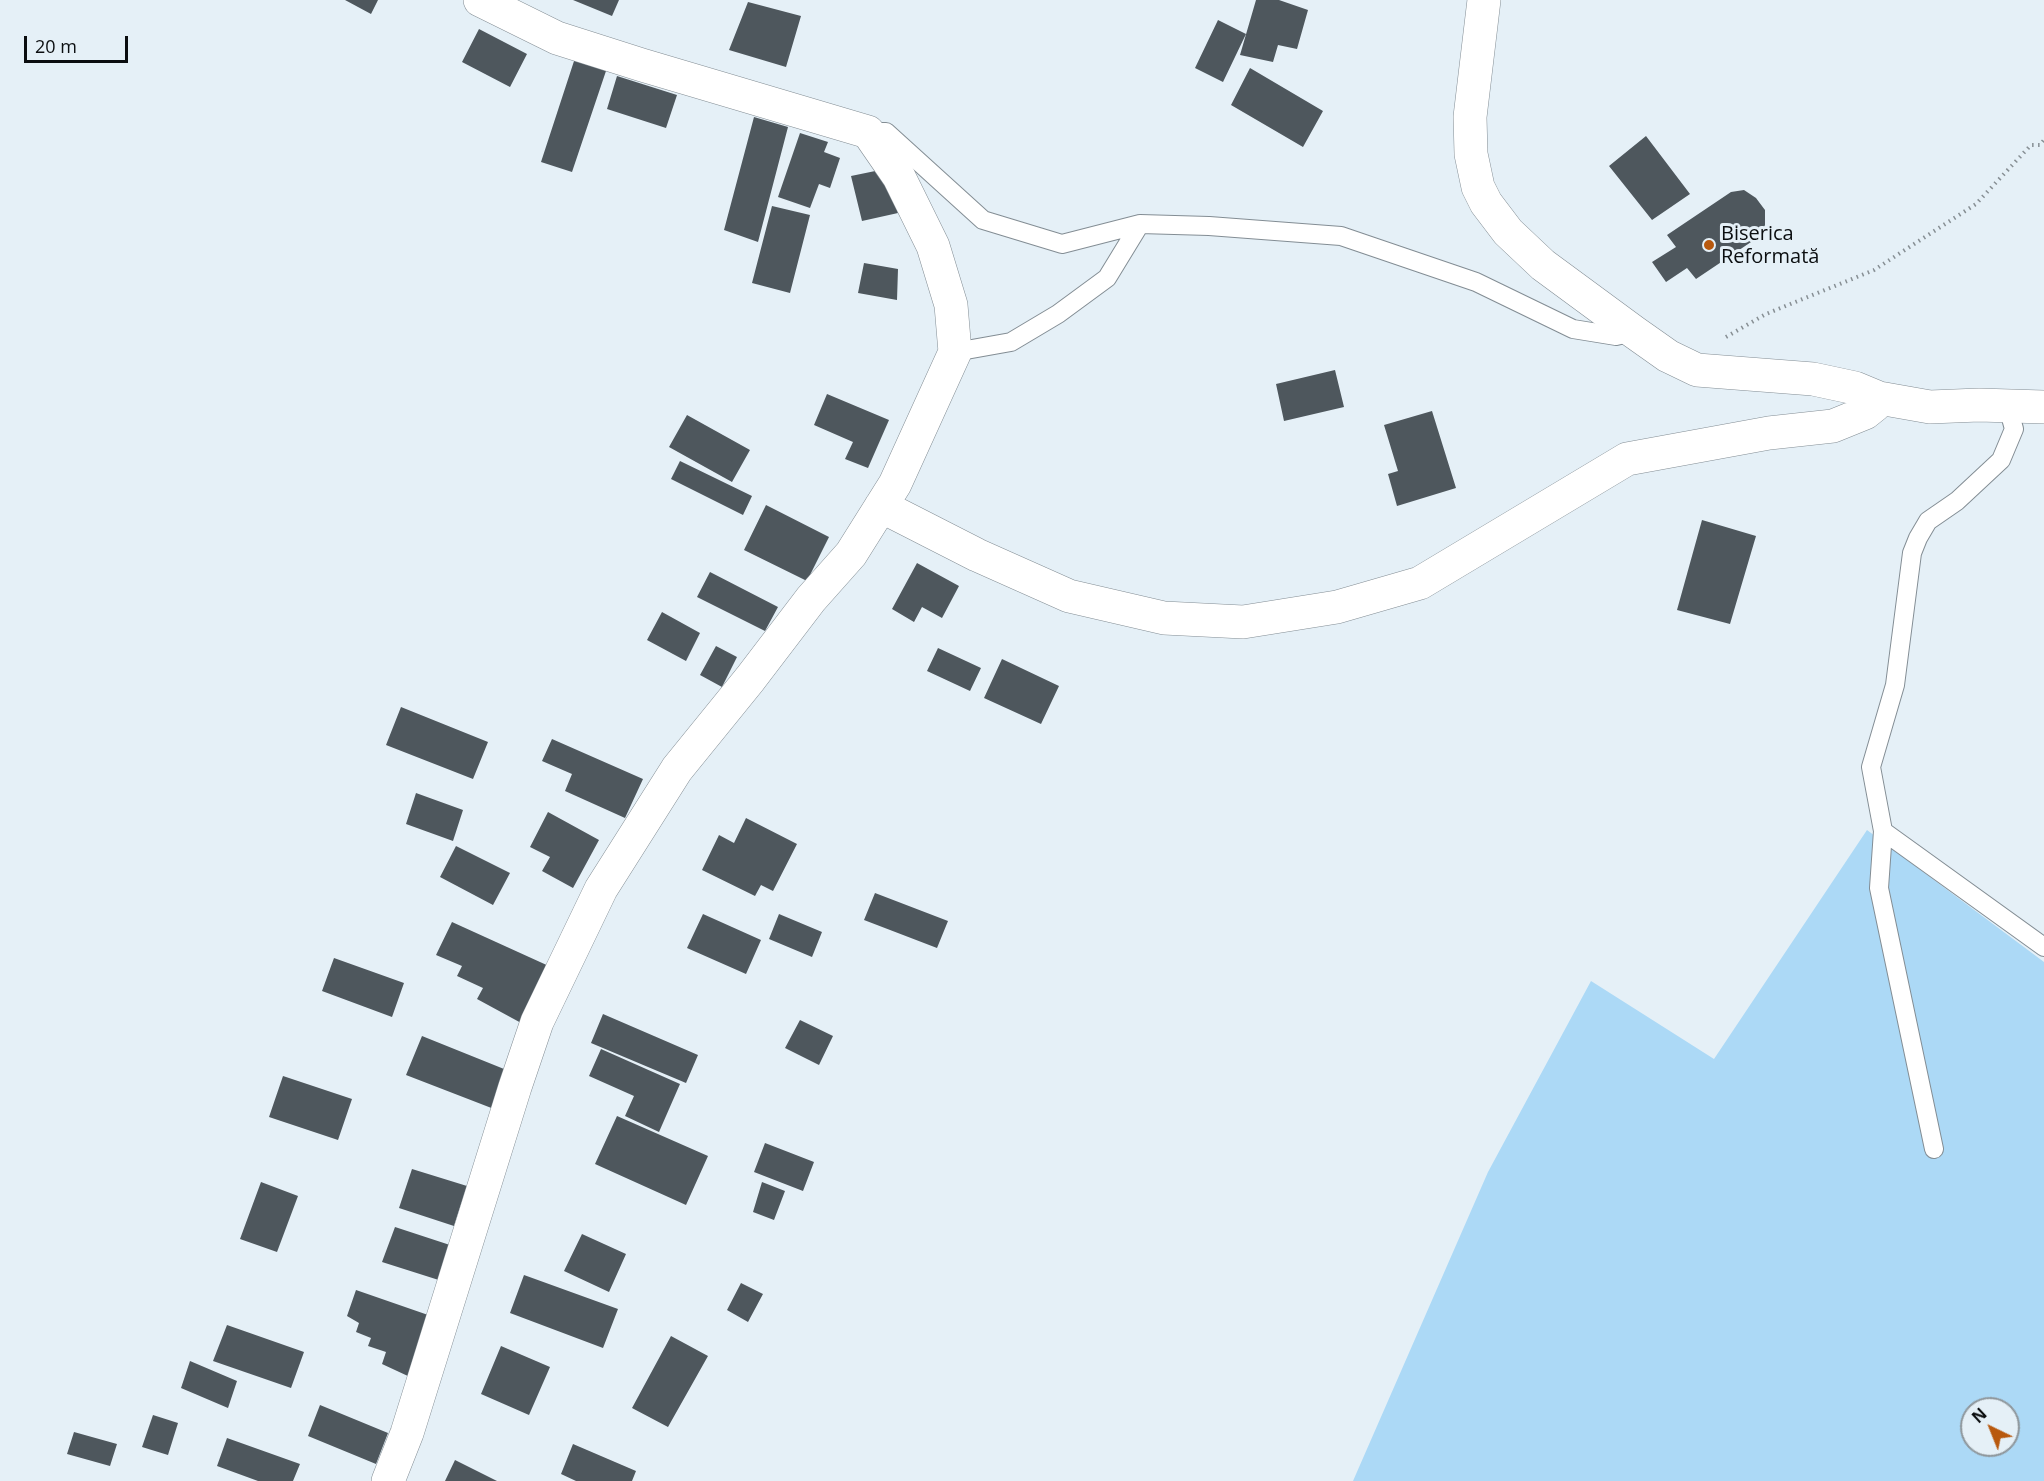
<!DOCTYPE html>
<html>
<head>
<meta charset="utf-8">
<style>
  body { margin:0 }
  #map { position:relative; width:2044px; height:1481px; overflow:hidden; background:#e5f0f7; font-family:"Open Sans",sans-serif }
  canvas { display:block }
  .north { position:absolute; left:1960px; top:1397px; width:60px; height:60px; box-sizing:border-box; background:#e5f0f7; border:2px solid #8e969b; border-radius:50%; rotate:317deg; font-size:16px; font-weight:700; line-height:24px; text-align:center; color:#0b0e10 }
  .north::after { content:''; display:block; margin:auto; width:21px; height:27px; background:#b8590e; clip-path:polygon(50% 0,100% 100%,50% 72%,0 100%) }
  .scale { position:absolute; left:24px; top:36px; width:104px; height:27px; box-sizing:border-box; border:3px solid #0b0e10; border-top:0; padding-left:8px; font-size:18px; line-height:21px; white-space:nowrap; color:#0b0e10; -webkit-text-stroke:4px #e5f0f7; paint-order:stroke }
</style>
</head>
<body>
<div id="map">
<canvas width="2044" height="1481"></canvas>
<div class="north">N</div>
<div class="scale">20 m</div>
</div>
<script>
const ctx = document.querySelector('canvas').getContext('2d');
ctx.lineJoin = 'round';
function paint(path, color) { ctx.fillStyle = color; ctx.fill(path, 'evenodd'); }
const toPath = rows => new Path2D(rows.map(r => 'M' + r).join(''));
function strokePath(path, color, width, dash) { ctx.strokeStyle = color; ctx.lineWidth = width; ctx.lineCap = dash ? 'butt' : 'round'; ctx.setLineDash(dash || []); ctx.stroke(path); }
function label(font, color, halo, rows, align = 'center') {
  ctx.font = font + ' "Open Sans",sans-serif'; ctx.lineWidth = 6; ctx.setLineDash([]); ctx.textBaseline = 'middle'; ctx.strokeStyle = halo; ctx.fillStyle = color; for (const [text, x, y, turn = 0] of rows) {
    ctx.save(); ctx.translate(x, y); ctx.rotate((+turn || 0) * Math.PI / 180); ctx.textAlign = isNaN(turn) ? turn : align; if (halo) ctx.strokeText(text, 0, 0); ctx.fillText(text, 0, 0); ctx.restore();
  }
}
paint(toPath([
  [1867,830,2044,962,2044,1481,1353,1481,1488,1172,1591,981,1714,1059],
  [1972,1409,2008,1409,2008,1445,1972,1445]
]), '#acd9f6');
paint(toPath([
  [345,0,378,0,371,14],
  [573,0,619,0,612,16],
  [1256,0,1279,0,1308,10,1297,49,1278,45,1273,62,1240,55],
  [748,2,801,16,786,67,729,50],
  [1218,20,1246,34,1223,82,1195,68],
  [479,29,527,54,510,87,462,62],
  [575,58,607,68,572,172,541,162],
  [1250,68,1323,111,1303,147,1231,105],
  [617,76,677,95,666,128,607,109],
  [754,117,788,127,758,242,724,230],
  [800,133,828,142,824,152,840,158,830,188,819,184,810,208,778,197],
  [1646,136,1690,194,1652,220,1609,166],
  [885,169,898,213,862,221,851,176],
  [1744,190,1756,198,1765,210,1765,225,1760,236,1696,279,1687,268,1666,282,1652,262,1676,247,1667,235,1731,192],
  [772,206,810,215,790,293,752,283],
  [864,263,898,269,897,300,858,293],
  [1335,370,1344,407,1284,421,1276,384],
  [827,394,889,420,868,468,845,459,853,442,814,425],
  [1432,411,1456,488,1397,506,1388,474,1398,471,1384,425],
  [687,415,750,450,732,482,669,447],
  [680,461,752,496,743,515,671,479],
  [766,505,829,537,807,581,744,550],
  [1702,520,1756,536,1730,624,1677,610],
  [917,563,959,586,942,618,922,607,914,622,892,609],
  [710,572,778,607,765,631,697,597],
  [662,612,700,633,686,661,647,640],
  [716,646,737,657,722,687,700,675],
  [938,648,981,668,970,691,927,671],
  [1002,659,1059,686,1041,724,984,698],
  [401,707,488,742,473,779,386,745],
  [552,739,643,779,625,818,565,791,572,774,542,761],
  [416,793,463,810,453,841,406,824],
  [548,812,599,840,573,888,542,871,550,857,530,847],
  [746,818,797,844,773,891,761,885,755,896,702,870,719,835,734,843],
  [456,846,510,873,493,905,440,877],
  [875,893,948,921,937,948,864,920],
  [703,914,761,940,746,974,687,948],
  [779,914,822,932,812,957,769,939],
  [452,922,551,967,523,1024,477,999,483,988,457,976,462,966,436,955],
  [334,958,404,983,392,1017,322,991],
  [603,1014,698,1055,686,1083,591,1043],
  [800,1020,833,1036,819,1065,785,1048],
  [422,1036,509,1071,494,1109,406,1075],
  [601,1049,680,1084,659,1132,625,1116,634,1096,589,1076],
  [283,1076,352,1099,338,1140,269,1117],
  [617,1116,708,1156,686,1205,595,1164],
  [765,1143,814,1162,803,1191,754,1172],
  [412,1169,467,1186,454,1226,399,1208],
  [261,1182,298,1196,277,1252,240,1239],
  [762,1182,785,1191,774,1220,753,1212],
  [395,1227,456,1247,445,1282,382,1262],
  [582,1234,626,1254,609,1292,564,1271],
  [524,1275,618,1309,603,1348,510,1313],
  [741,1283,763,1294,748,1322,727,1310],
  [356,1290,431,1316,410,1377,382,1364,386,1352,368,1346,371,1338,356,1332,359,1323,347,1316],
  [227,1325,304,1352,291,1388,213,1361],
  [671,1336,708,1356,668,1427,632,1408],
  [501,1346,550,1367,529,1415,481,1394],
  [190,1361,237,1381,228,1408,181,1388],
  [320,1405,388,1433,376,1464,308,1436],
  [153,1415,178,1423,168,1455,142,1447],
  [74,1432,117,1444,110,1466,67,1454],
  [227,1438,300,1464,293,1481,258,1481,217,1466],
  [573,1444,636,1471,632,1481,576,1481,561,1474],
  [455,1460,497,1481,445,1481]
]), '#4e575d');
const service = toPath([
  [870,132,886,132,983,220,1062,244,1140,224],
  [955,352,1011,342,1058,314,1107,278,1140,224,1209,226,1341,236,1476,282,1573,329,1616,336,1633,332],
  [1883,831,2044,947],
  [1934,1149,1879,888,1883,831,1871,767,1895,685,1912,553,1918,538,1928,521,1957,501,2001,460,2014,429,2008,407]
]);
const minor = toPath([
  [1484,0,1470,117,1471,154,1478,187,1486,203,1508,232,1543,265,1634,332,1668,356,1697,370,1813,379,1855,388,1879,398,1930,407,1979,405,2044,407],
  [881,506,977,555,1069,596,1164,618,1243,622,1337,607,1420,583,1627,459,1769,433,1833,426,1865,413,1875,405,1879,398],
  [388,1481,407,1433,515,1087,537,1022,601,889,677,769,750,679,811,599,851,554,895,484,955,352,951,305,933,246,899,177,868,132,642,65,557,38,480,0]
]);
strokePath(service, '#838d94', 20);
strokePath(minor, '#838d94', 34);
strokePath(toPath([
  [1726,337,1766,314,1874,270,1976,204,2031,145,2040,145,2044,140]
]), '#878f94', 4, [1.5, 4.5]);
strokePath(service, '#fff', 18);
strokePath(minor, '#fff', 33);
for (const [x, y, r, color] of [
  [1709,245,6,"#b8590e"]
]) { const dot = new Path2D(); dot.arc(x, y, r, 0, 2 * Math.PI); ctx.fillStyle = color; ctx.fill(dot); strokePath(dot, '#e5f0f7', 2); }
label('20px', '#0b0e10', '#e5f0f7', [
  ["Biserica",1721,234],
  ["Reformată",1721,257]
], 'left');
</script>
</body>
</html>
